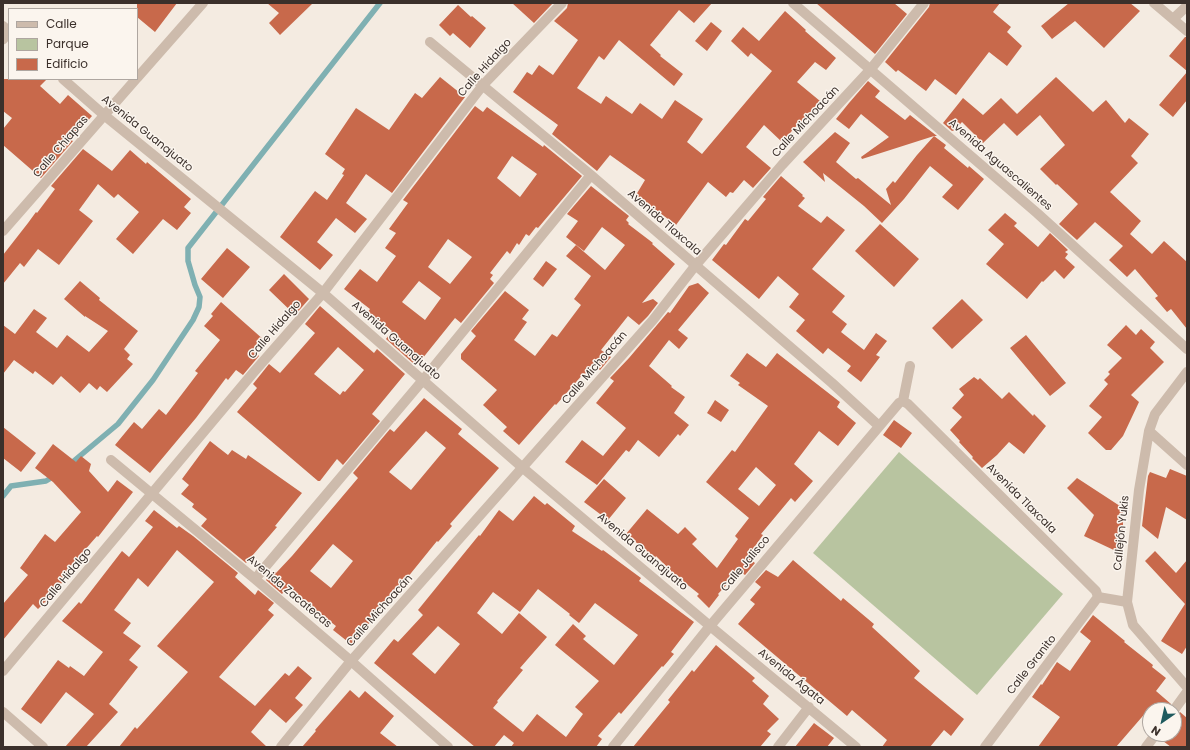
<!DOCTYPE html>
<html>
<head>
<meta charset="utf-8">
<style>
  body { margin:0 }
  #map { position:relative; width:1190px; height:750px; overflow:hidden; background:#f4ebe1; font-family:Poppins,sans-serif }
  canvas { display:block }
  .frame { position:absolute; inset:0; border:4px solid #3b302b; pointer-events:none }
  .legend { position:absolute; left:8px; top:8px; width:130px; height:72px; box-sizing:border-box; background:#fbf5ee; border:1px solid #aea6a0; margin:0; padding:5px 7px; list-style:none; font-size:12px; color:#3b302b }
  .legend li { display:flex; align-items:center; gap:8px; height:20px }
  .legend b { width:20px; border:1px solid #aea6a0 }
  .north { position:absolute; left:1142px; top:702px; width:40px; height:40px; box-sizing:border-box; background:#fbf5ee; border:1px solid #aea6a0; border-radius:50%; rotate:214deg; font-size:11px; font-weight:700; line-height:16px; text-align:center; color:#3b302b }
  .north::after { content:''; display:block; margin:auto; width:14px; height:18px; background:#1f5a5e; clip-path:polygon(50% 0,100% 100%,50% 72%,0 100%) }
</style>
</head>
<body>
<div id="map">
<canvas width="1190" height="750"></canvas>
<div class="frame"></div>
<ul class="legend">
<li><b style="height:5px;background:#cdbbac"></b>Calle</li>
<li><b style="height:11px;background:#b8c4a0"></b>Parque</li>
<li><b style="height:11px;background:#c8694b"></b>Edificio</li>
</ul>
<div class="north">N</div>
</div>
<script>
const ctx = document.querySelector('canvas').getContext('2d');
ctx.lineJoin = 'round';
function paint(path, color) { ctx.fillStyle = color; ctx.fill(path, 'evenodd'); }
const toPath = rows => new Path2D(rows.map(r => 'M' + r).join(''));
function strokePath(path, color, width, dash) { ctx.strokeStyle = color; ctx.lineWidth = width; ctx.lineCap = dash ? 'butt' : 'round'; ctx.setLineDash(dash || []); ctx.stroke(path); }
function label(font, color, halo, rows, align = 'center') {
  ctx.font = font + ' Poppins,sans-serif'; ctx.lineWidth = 3; ctx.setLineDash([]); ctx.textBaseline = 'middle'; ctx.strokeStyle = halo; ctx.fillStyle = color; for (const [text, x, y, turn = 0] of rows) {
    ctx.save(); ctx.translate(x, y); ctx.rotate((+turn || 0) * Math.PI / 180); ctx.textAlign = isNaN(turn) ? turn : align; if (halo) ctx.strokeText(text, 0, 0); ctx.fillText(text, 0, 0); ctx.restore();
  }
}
paint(toPath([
  [899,452,1063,594,977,695,813,553]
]), '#b8c4a0');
strokePath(toPath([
  [69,465,118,424,153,380,193,320,199,307,200,297,195,285,188,261,188,248,380,3],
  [3,496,11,486,46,481,56,475]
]), '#7fb0b2', 5.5);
paint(toPath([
  [137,3,177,3,155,32,137,17],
  [267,3,313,3,280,35,269,23,279,13],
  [512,3,553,3,534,23],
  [568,3,712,3,694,23,679,10,650,45,661,55,660,56,683,74,674,86,619,40,604,60,599,56,577,88,601,104,606,96,632,114,640,103,662,119,675,100,703,119,687,142,702,154,772,71,751,53,748,57,731,41,743,27,759,41,785,11,806,30,805,31,836,58,826,70,815,62,797,82,820,101,800,124,799,123,782,142,764,125,746,147,771,168,753,188,744,180,733,193,730,192,726,197,708,182,676,225,636,195,645,180,610,155,597,171,552,134,558,125,513,92,527,72,532,75,539,65,553,75,578,40,554,21,567,8],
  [816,3,894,3,907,14,875,54],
  [930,3,1000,3,993,12,1011,27,1007,32,1022,46,1007,66,989,52,956,95,935,79,926,91,898,70,896,72,885,62,929,7],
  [1069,3,1130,3,1140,11,1104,48,1075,21,1052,39,1041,26],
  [458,5,471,17,472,16,486,28,470,48,453,33,450,36,439,25],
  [711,22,722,31,707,51,695,41],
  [1185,37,1187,37,1187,71,1169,56],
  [1187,72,1187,100,1173,117,1159,105],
  [440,77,465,97,392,193,366,174,346,203,367,219,355,233,336,218,317,242,333,255,320,270,280,237,315,191,327,200,344,175,342,174,345,169,325,154,356,108,389,130,415,93,422,98],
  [1056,77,1093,112,1106,100,1125,123,1129,118,1149,134,1131,156,1138,163,1110,192,1141,221,1130,234,1152,254,1164,241,1187,262,1187,329,1171,309,1167,312,1155,298,1158,296,1135,269,1127,277,1109,260,1123,246,1095,222,1077,240,1059,224,1078,204,1057,184,1056,185,1040,169,1065,145,1040,115,1017,136,1004,123,983,143,962,122,955,130,952,131,943,123,963,98,983,115,1001,98,1017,114],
  [3,79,47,79,40,86,60,104,68,95,92,116,71,140,73,141,41,178,3,145,3,129,12,118,3,111],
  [868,81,880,91,875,97,905,120,910,115,937,136,934,136,946,145,944,148,968,168,969,166,984,179,958,210,942,197,953,185,930,166,904,199,882,223,864,206,823,173,825,182,803,162,835,132,850,143,836,162,856,179,858,178,891,205,886,189,893,181,895,183,917,155,934,136,862,159,861,157,889,137,861,114,849,129,836,119,849,103],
  [475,106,483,112,487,107,543,147,544,145,582,176,538,228,536,227,529,236,526,234,519,245,517,243,510,254,507,251,490,273,493,275,490,279,494,283,461,323,455,318,422,359,419,357,414,364,386,339,392,331,368,312,370,309,344,289,360,269,377,282,396,256,385,248,396,233,389,229,408,203,403,200],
  [512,156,537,174,520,197,497,178],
  [448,239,472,257,450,284,428,267],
  [419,281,441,298,425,320,402,302],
  [83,149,112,171,130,150,146,164,147,162,191,199,184,207,191,213,177,230,163,219,133,254,116,239,139,212,118,194,114,198,98,184,79,210,93,221,59,265,38,249,24,267,20,263,3,284,3,255,28,223,36,212,37,213,55,189,51,186],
  [781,176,803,195,802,196,805,198,798,206,821,223,827,216,845,230,812,269,845,296,832,312,847,324,841,332,864,350,876,333,887,341,876,355,880,357,861,382,847,371,851,366,828,348,823,354,796,331,805,320,789,307,799,294,778,276,759,299,712,260,724,244,726,245,745,219,748,221,766,199,763,197],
  [591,186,629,216,626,220,629,223,628,224,653,243,652,244,675,264,642,303,653,299,658,303,648,316,639,325,628,316,601,350,611,357,600,370,592,364,585,374,584,373,556,405,555,404,519,445,503,431,507,427,483,405,497,390,461,359,461,354,476,336,471,331,505,291,529,310,522,319,527,322,514,340,535,356,552,334,557,337,581,305,574,299,591,276,566,256,576,245,605,270,625,245,602,227,584,251,566,237,578,221,567,214],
  [1005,213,1017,223,1014,226,1038,247,1050,233,1068,250,1065,252,1068,254,1065,258,1075,267,1064,279,1055,270,1043,282,1042,281,1027,299,986,264,1004,244,988,230],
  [880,224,919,259,894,287,855,251],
  [227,248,250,267,223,298,201,279],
  [546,261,557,269,543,287,533,279],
  [284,274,309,299,295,315,269,290],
  [80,281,100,298,99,300,138,331,124,349,130,355,127,359,133,364,107,392,100,386,97,390,89,383,80,393,61,376,53,385,35,371,33,374,14,360,3,374,3,325,15,334,34,309,47,318,36,332,57,348,67,335,89,352,108,331,85,316,85,317,64,299],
  [698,283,709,293,678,330,688,338,679,349,669,340,649,366,672,386,671,387,685,397,674,413,689,425,680,436,678,434,659,457,638,440,629,452,626,450,597,485,565,462,582,440,603,456,626,428,596,403,614,381,610,378,629,358,668,312,670,313,689,286],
  [962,299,983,320,952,349,932,328],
  [221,302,264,340,254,351,259,356,243,375,236,370,228,380,226,378,196,418,150,473,115,445,134,422,142,429,159,409,166,415,198,373,195,371,220,340,204,326,213,316,211,314],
  [320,306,374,353,377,349,405,374,372,414,380,421,343,465,337,459,320,481,318,481,237,412,257,388,253,384,269,364,280,373,315,333,305,324],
  [338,347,364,370,345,392,343,391,340,395,314,374],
  [1126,325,1136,335,1141,329,1155,342,1150,348,1164,362,1131,395,1139,402,1123,436,1111,450,1106,450,1088,433,1102,417,1089,406,1108,384,1104,380,1110,374,1108,372,1122,358,1107,345],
  [1026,335,1066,383,1050,396,1010,348],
  [747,353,766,367,777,353,840,402,837,407,856,423,838,446,819,431,794,464,813,481,795,502,791,498,761,534,763,535,750,553,752,554,748,558,755,563,745,575,739,571,718,594,719,595,709,608,697,596,699,594,674,574,656,556,655,558,626,534,647,509,678,534,685,527,697,539,692,544,717,568,738,539,735,536,749,518,706,482,732,450,735,452,768,406,738,385,740,383,730,376],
  [756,467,776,485,759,506,738,489],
  [974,377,978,380,980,378,1002,399,1009,392,1033,416,1034,414,1046,426,1024,454,1009,442,997,455,982,468,972,458,973,457,959,442,960,441,950,430,962,417,952,408,964,395,959,389],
  [424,398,462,429,458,434,499,468,450,524,452,526,438,542,437,541,403,583,402,582,352,645,333,630,336,626,287,588,282,594,266,580,274,571,276,573,292,556,358,478,353,473,390,429,394,432],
  [426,431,446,448,411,490,389,472],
  [333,544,353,561,331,588,310,571],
  [715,400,729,410,721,422,707,413],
  [894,420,912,433,901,448,883,435],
  [3,427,36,453,21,472,3,458],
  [210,441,228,455,232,450,246,459,248,455,302,493,275,526,277,527,246,563,201,526,207,519,192,507,194,504,181,494,189,485,182,479],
  [53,444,76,462,81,456,91,464,89,471,108,492,117,480,133,492,98,537,97,536,70,567,72,569,47,603,45,602,38,609,33,604,3,640,3,604,28,575,20,568,45,534,55,542,81,512,53,482,35,468],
  [1170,469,1187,476,1187,520,1166,507,1158,539,1142,526,1148,476,1150,472,1166,478],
  [1077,478,1123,508,1123,531,1120,529,1118,552,1084,536,1094,515,1067,488],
  [604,479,626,498,608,520,584,502],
  [534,496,545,505,547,503,575,526,572,531,602,551,603,550,641,578,639,581,694,622,671,652,674,654,663,667,662,666,621,714,619,712,598,736,602,739,596,747,511,747,514,743,504,735,494,747,475,747,374,663,394,639,398,642,423,615,418,610,457,562,479,535,480,536,499,510,513,521],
  [538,589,570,614,569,615,579,623,595,603,638,635,614,665,583,639,586,636,573,624,555,645,599,681,575,707,583,714,566,737,537,714,523,732,493,708,498,702,497,701,523,670,520,668,547,637,519,613,502,634,477,613,493,592,520,612],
  [438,626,460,644,435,674,412,654],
  [154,510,177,528,179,526,193,536,238,573,235,577,255,595,258,590,274,603,268,610,274,615,219,677,255,706,285,673,289,676,298,666,312,678,295,698,303,705,286,723,270,709,251,732,267,747,119,747,135,727,137,729,188,672,157,646,214,582,177,550,148,587,138,578,114,610,131,623,123,633,141,646,129,660,138,667,109,704,118,712,86,747,65,747,94,714,66,692,41,724,21,709,58,660,69,668,70,666,84,676,103,652,62,621,79,602,81,604,122,551,129,557,153,527,145,521],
  [1155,551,1176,573,1187,560,1187,646,1182,654,1161,641,1185,604,1145,561],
  [793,560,841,601,843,598,874,624,872,627,920,671,914,678,964,719,951,736,944,730,930,747,882,747,887,740,852,710,847,716,738,624,755,604,750,600,761,587,755,582,766,570,778,577],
  [1093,615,1125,641,1124,642,1153,665,1152,667,1166,678,1156,691,1171,704,1168,710,1150,710,1150,712,1148,710,1116,747,1038,747,1060,717,1032,697,1041,684,1042,685,1057,662,1070,671,1091,641,1080,632],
  [716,645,755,678,752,681,769,696,763,704,779,719,767,731,771,734,760,747,633,747,670,702,668,700,692,670,694,672],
  [350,690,359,698,365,691,394,716,380,733,398,747,302,747,316,731,315,730],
  [1180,712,1187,718,1187,747,1171,747,1163,741,1168,734,1174,734,1174,716,1177,716],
  [814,723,834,738,827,747,795,747]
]), '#c8694b');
strokePath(toPath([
  [3,40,9,33]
]), '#cdbbac', 9);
strokePath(toPath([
  [793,3,1037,213,1187,349],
  [1154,3,1187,31],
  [1173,19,1187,6],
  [3,26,9,31],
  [430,42,591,175,832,383,879,426],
  [137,78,203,3],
  [63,79,104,115,323,293,523,468,710,626,856,747],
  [3,231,136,79],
  [1187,372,1155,414,1149,431,1139,490,1127,602,1133,625,1187,687],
  [903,401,908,404,1096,591,1098,597],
  [903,401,910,366],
  [1149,431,1187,465],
  [111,460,255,579,351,661,448,747],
  [255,579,423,380,591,175],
  [1098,597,1127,602],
  [3,671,253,373,323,293,483,85,562,3],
  [1174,710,1187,692],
  [613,747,710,626,899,403,903,401],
  [778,747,809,707],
  [985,747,1098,597],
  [1146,747,1156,734]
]), '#cdbbac', 10);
strokePath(toPath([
  [3,712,43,747],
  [281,747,351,661,653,320,695,266,782,165,870,70,924,3]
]), '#cdbbac', 10);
label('11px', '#3b302b', '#fbf5ee', [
  ["Calle Hidalgo",485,68,-48],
  ["Calle Michoacán",806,122,-47],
  ["Avenida Guanajuato",147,134,39],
  ["Calle Chiapas",61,147,-49],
  ["Avenida Aguascalientes",1000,165,41],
  ["Avenida Tlaxcala",664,223,41],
  ["Calle Hidalgo",275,330,-49],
  ["Avenida Guanajuato",396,341,41],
  ["Calle Michoacán",595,368,-49],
  ["Avenida Tlaxcala",1021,499,45],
  ["Callejón Yukis",1122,533,-84],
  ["Avenida Guanajuato",642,552,40],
  ["Calle Jalisco",746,564,-50],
  ["Calle Hidalgo",66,578,-50],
  ["Avenida Zacatecas",289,592,40],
  ["Calle Michoacán",380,611,-48],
  ["Calle Granito",1032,665,-52],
  ["Avenida Ágata",791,677,39]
]);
</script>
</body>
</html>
